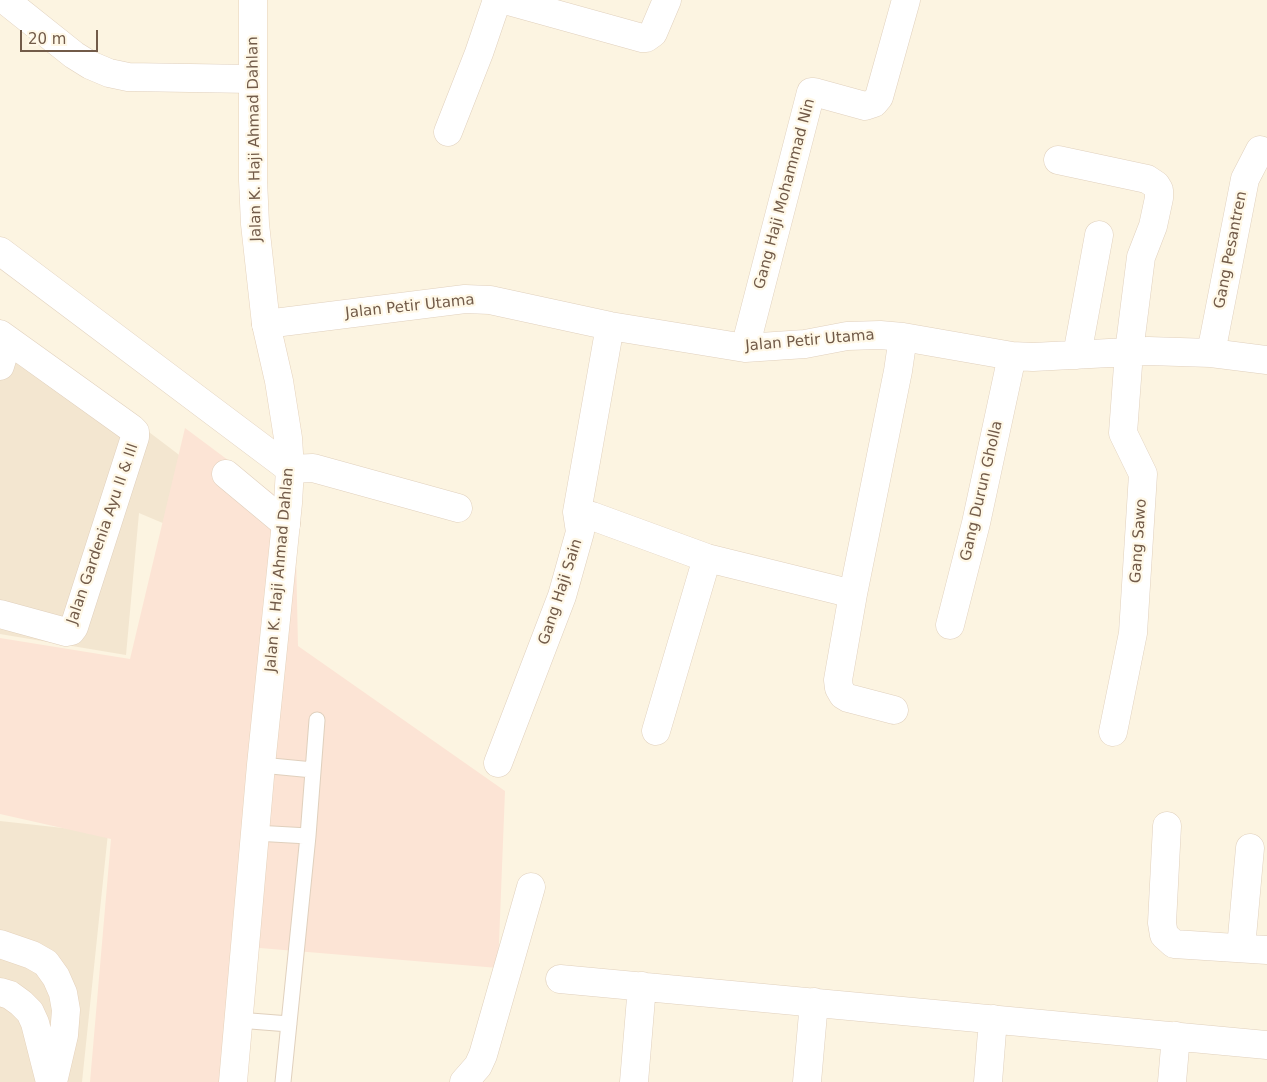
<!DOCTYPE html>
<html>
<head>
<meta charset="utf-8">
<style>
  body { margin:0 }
  #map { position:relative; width:1267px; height:1082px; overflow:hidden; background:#fcf4e1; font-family:"DejaVu Sans",sans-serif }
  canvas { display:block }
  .scale { position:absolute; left:20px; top:30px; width:78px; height:22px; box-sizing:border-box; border:2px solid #725b49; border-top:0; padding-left:6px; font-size:15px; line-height:18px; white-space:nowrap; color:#725b49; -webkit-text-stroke:4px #fff8e7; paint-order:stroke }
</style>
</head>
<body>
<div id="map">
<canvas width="1267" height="1082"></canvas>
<div class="scale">20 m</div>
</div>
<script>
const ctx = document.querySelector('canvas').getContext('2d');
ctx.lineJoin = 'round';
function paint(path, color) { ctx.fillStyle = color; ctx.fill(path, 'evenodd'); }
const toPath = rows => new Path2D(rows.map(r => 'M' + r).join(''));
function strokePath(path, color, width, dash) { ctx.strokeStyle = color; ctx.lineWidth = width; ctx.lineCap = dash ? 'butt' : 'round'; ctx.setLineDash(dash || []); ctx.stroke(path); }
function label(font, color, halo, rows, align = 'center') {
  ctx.font = font + ' "DejaVu Sans",sans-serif'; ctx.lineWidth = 4.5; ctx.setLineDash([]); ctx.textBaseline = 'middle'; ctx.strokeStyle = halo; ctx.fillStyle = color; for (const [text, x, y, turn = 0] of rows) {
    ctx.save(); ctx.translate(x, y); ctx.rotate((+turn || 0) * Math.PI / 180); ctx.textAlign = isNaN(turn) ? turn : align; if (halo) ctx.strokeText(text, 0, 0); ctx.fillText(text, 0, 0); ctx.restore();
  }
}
paint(toPath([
  [0,319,228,492,198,538,139,513,126,655,0,634],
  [0,821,108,833,82,1082,0,1082]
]), '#f3e6d0');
paint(toPath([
  [185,428,295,510,298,646,505,791,498,968,248,947,241,1082,90,1082,111,839,0,814,0,638,130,659]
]), '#fce4d5');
const lane = toPath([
  [261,765,313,770],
  [255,833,308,836],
  [238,1020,289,1024],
  [283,1082,308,836,317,720]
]);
const street = toPath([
  [5,0,74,55,90,65,109,73,128,77,252,79],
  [505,0,642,38,646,38,653,33,667,0],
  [448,132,479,53,497,0],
  [1058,160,1147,179,1156,185,1159,190,1159,198,1153,226,1141,257,1129,352,1123,433,1143,474,1133,633,1113,732],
  [0,251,290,469,313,468,458,508],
  [266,324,465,299,490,300,610,326,745,348,805,344,847,336,880,335,903,337,1012,356,1033,357,1148,351,1211,353,1267,360],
  [0,334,131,428,135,432,135,437,74,627,71,631,66,632,0,614],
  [745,348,811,92,814,92,865,106,874,103,879,97,906,0],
  [1211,353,1245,179,1260,150],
  [1077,355,1099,235],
  [0,366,8,340],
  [226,474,286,524],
  [577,512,592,516,707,558,853,594],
  [950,625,976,523,1012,356],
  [894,710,848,698,843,695,839,688,838,680,853,594,898,371,903,337],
  [656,731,707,558],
  [498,763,562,596,580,532,577,512,610,326],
  [1167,826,1162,923,1164,935,1174,944,1267,950],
  [1241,948,1250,848],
  [560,979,1267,1045],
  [464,1082,478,1066,483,1055,531,887],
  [634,1082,642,986],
  [807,1082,814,1002],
  [988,1082,993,1019],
  [1172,1082,1176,1036]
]);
const secondary = toPath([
  [0,944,32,955,46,963,56,977,63,993,66,1010,64,1035,53,1082],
  [0,992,10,995,21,1003,30,1012,35,1023,50,1082],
  [233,1082,261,765,288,503,290,469,288,438,279,381,266,324,255,224,253,180,253,0]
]);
strokePath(lane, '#e0d0bd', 17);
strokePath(street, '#e0d0bd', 29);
strokePath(secondary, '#e5d2bc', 29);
strokePath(lane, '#fff', 15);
strokePath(street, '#fff', 28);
strokePath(secondary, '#fff', 28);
label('15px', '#725b49', '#fff8e7', [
  ["Jalan K. Haji Ahmad Dahlan",255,139,-91],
  ["Gang Haji Mohammad Nin",785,194,-75],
  ["Gang Pesantren",1231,250,-79],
  ["Jalan Petir Utama",410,307,-6],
  ["Jalan Petir Utama",810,341,-5],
  ["Gang Durun Gholla",982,491,-77],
  ["Jalan Gardenia Ayu II & III",103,534,-71],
  ["Gang Sawo",1139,541,-86],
  ["Jalan K. Haji Ahmad Dahlan",280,570,-85],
  ["Gang Haji Sain",561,592,-72]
]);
</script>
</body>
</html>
